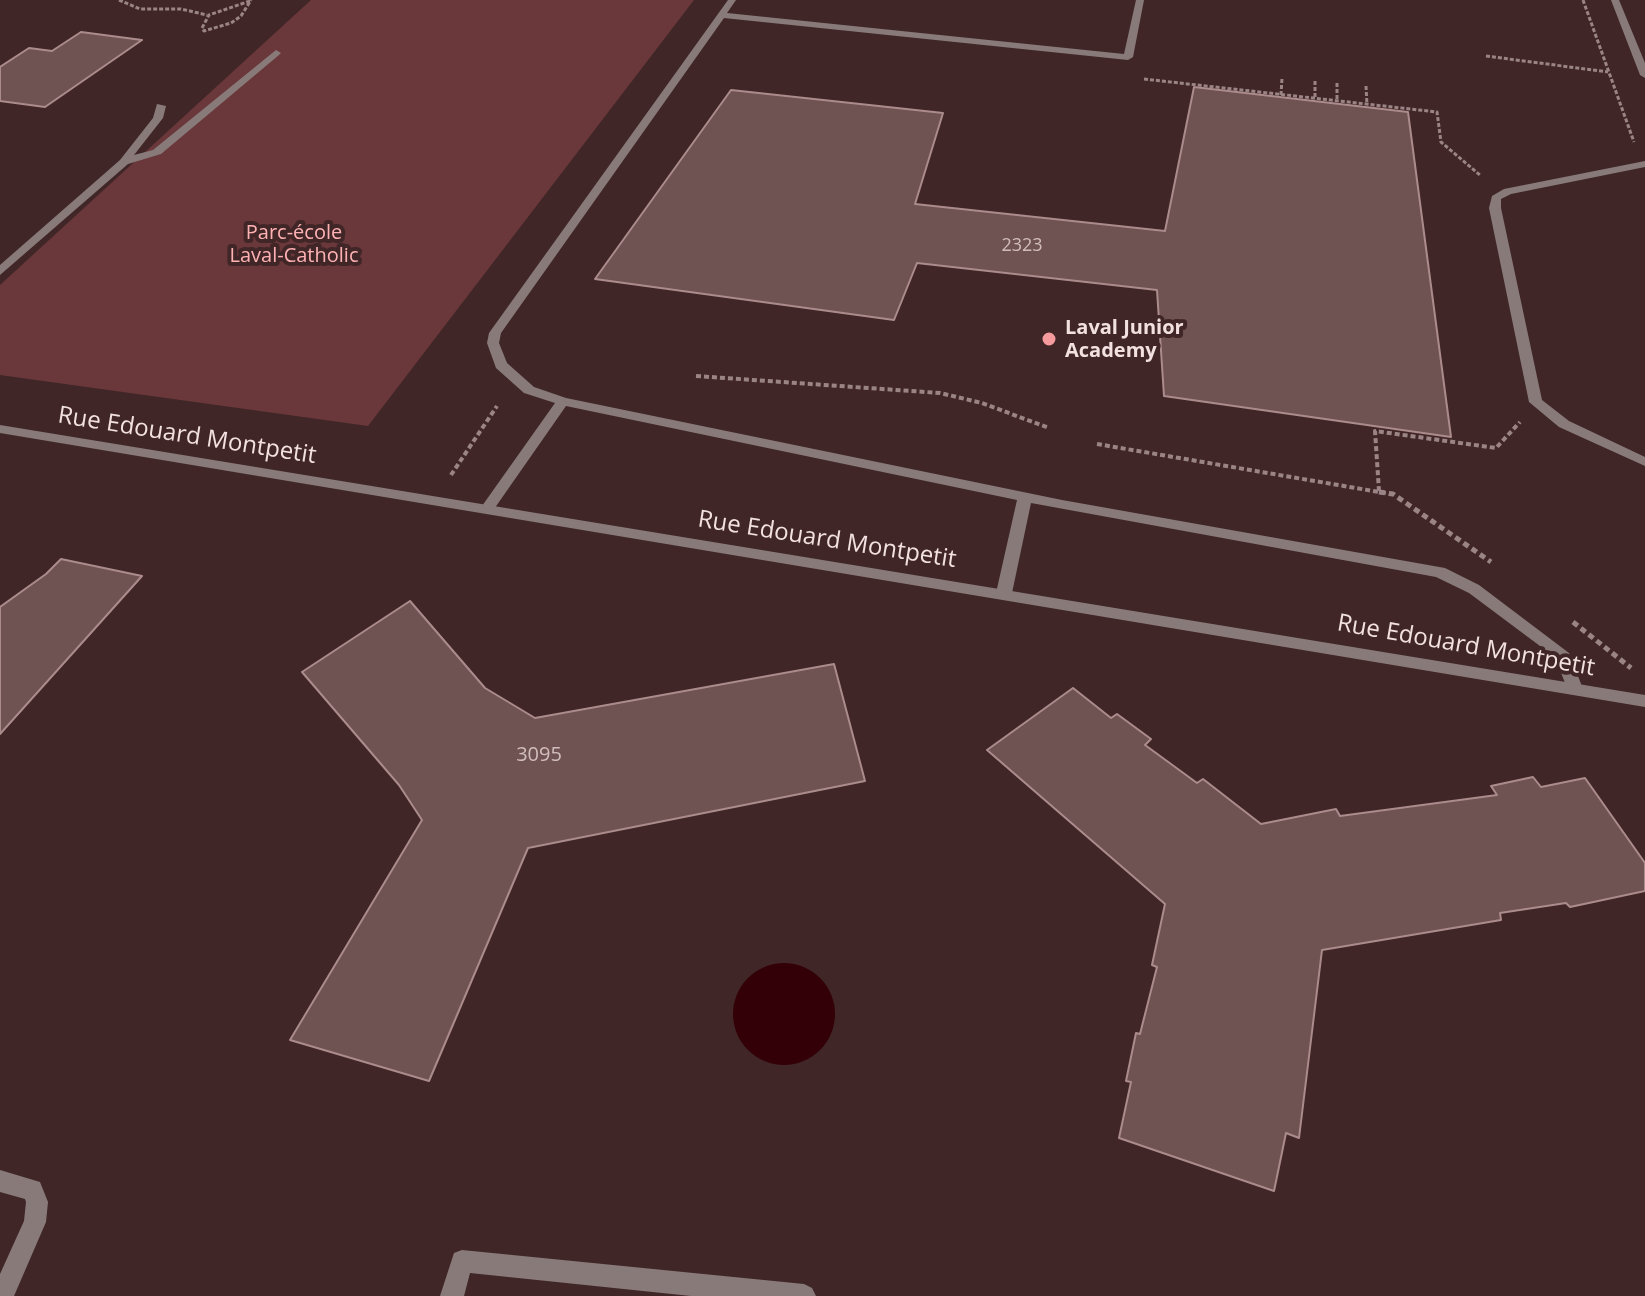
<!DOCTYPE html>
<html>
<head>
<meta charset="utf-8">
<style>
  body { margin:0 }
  canvas { display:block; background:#402627 }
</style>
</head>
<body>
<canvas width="1645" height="1296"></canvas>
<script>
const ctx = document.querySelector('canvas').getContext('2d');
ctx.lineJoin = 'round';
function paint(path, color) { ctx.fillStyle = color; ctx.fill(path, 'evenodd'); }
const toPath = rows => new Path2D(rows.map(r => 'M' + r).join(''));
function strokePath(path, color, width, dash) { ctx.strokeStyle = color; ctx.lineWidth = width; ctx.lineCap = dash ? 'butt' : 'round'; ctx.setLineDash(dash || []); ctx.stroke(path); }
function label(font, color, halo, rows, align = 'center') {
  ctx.font = font + ' "Open Sans",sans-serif'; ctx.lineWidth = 8; ctx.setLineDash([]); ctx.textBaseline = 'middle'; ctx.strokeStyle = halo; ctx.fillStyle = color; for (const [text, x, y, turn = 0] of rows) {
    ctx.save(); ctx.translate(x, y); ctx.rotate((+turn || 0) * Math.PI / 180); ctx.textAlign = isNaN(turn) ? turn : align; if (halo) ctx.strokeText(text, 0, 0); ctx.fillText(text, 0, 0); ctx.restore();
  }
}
paint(toPath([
  [311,0,694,0,368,426,0,375,0,285]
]), '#6a373a');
paint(toPath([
  '733 1014a51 51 0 1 1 102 0a51 51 0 1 1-102 0Z'
]), '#330007');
const building = toPath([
  [81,32,142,40,45,107,0,101,0,67,29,48,52,51,81,32],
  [1194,87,1408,112,1451,437,1164,396,1157,290,917,263,894,320,595,279,731,90,943,113,915,204,1165,231,1194,87],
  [61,559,142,576,0,734,0,607,46,574,61,559],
  [410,601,485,688,535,718,834,664,865,781,528,848,429,1081,290,1040,422,820,399,785,302,672,410,601],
  [1073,688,1111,718,1117,714,1151,739,1145,745,1197,783,1203,779,1261,824,1336,809,1340,816,1497,795,1491,786,1533,777,1541,787,1585,778,1645,863,1645,891,1570,907,1566,903,1500,913,1501,920,1322,950,1299,1138,1286,1133,1274,1191,1119,1138,1131,1082,1126,1081,1136,1033,1140,1034,1157,967,1152,965,1165,904,987,750,1073,688]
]);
paint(building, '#6f5252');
strokePath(building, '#ab8b8b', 2);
strokePath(toPath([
  [119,0,140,9,181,9,207,15],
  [1583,0,1634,142],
  [250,1,209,15,202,28,204,31,231,23,241,16,251,0],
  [1486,56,1608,72],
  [1144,79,1437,112,1441,142,1481,176],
  [1315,81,1315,99],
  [1337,83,1337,102],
  [1366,86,1367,105],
  [1281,95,1282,78]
]), '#9a8485', 3, [4, 2]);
strokePath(toPath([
  [696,376,940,393,982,403,1049,428],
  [1097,444,1391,494],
  [451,475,497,406],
  [1379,491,1375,431,1496,448,1520,422]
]), '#9a8485', 4, [5, 3]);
strokePath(toPath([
  [1379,492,1393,494,1491,562],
  [1573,622,1631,668]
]), '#9a8485', 5, [6, 4]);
paint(toPath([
  [728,0,736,0,727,13,1124,54,1136,0,1144,0,1133,57,1128,60,724,18,501,333,499,343,507,363,534,387,566,398,1062,500,1445,568,1479,585,1569,653,1583,689,1581,693,1569,693,1556,660,1544,649,1469,593,1436,577,1031,503,1012,593,1004,598,996,593,1017,500,566,406,492,512,482,512,480,509,482,506,555,403,524,393,496,368,487,343,489,333,728,0],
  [276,50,281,53,279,55,161,154,128,164,0,275,0,265,120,160,153,118,157,104,166,106,163,118,134,155,153,150,276,50],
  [1645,161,1645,167,1511,194,1501,199,1501,208,1542,400,1569,421,1645,457,1645,466,1559,427,1529,402,1489,208,1492,196,1504,189,1645,161],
  [0,1170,40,1182,48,1202,46,1222,14,1296,0,1296,0,1274,24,1221,26,1202,25,1199,0,1192,0,1170],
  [462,1250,804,1284,812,1288,816,1296,691,1296,470,1273,464,1296,440,1296,454,1253,462,1250]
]), '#897a7a');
paint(toPath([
  [0,425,1645,695,1645,707,0,433,0,425]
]), '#897a7a');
paint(toPath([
  [1611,0,1619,0,1645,63,1645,78,1640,75,1611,0]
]), '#897a7a');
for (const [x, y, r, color] of [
  [1049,339,8,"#f59b9e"]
]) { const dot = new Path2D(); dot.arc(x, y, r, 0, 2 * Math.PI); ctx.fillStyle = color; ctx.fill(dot); strokePath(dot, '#402627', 3); }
label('18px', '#d2bdbd', null, [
  ["2323",1022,246]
]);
label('20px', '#ffb2b4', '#402627', [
  ["Parc-école",294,233],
  ["Laval-Catholic",294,256]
]);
label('bold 20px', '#f3e1e1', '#402627', [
  ["Laval Junior",1065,328],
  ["Academy",1065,351]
], 'left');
label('20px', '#d2bdbd', null, [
  ["3095",539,755]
]);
label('24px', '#f3e1e1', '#402627', [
  ["Rue Edouard Montpetit",187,436,9],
  ["Rue Edouard Montpetit",827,540,9],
  ["Rue Edouard Montpetit",1466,646,10]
]);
</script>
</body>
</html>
